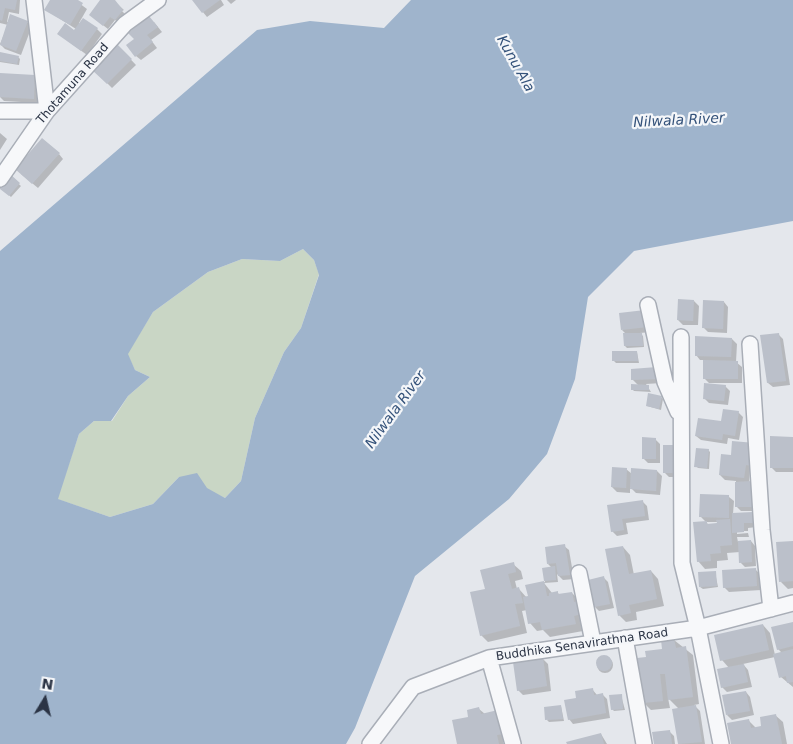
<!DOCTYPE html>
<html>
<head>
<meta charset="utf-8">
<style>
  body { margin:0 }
  #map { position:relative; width:793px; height:744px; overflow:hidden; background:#e4e7ec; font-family:"DejaVu Sans",sans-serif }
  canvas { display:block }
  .north { position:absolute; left:20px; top:674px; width:50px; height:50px; -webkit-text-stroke:4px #f4f6f9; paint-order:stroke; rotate:9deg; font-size:14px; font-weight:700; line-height:20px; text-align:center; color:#2b3445 }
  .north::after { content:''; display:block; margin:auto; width:18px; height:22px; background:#2b3445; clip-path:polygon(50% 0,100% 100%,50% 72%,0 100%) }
</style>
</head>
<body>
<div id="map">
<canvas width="793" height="744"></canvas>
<div class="north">N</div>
</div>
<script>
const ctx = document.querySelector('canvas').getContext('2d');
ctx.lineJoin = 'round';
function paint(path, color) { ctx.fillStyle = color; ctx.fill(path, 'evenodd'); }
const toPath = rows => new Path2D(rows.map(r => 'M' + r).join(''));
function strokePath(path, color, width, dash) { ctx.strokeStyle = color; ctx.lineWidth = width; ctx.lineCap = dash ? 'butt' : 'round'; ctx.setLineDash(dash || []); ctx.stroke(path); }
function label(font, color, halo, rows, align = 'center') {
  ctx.font = font + ' "DejaVu Sans",sans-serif'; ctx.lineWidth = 4.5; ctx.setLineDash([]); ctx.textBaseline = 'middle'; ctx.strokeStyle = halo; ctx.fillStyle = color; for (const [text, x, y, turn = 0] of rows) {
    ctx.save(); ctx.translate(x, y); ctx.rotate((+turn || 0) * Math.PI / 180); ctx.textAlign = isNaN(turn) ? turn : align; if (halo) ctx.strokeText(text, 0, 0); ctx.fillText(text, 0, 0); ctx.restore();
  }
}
paint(toPath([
  [303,249,314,260,319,274,301,328,284,352,255,418,241,481,225,498,179,477,153,504,110,517,57,499,79,434,94,421,112,421,128,396,150,377,135,370,127,354,153,312,208,272,242,259,280,261]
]), '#c9d6c5');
paint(toPath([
  [411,0,793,0,793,221,634,251,588,297,575,379,547,454,509,499,415,576,355,728,346,744,0,744,0,251,257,30,310,21,384,28],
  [303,249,314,260,319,275,301,328,284,352,255,418,241,481,225,498,207,488,197,473,179,477,153,504,110,517,58,499,79,434,94,421,111,421,128,396,150,377,135,370,128,354,153,312,208,272,242,259,280,261]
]), '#9fb4cc');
paint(toPath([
  [0,0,20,0,19,14,9,12,7,22,27,22,32,26,21,55,5,49,0,44,8,25,0,23],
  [51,0,75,0,87,9,79,23,97,29,102,34,87,55,64,38,76,29,46,10],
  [102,0,113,0,124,10,122,11,127,16,120,24,115,20,108,29,95,19],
  [193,0,221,0,224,5,207,17],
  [227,0,236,0,231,4],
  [154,22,162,32,151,40,157,48,141,60,136,56,135,39],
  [117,45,136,65,112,88,93,69],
  [0,54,18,57,20,59,19,65,0,62],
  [35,77,39,81,38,103,4,101,0,97,0,79],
  [0,133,7,139,0,150],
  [59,154,63,159,38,188,21,174],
  [10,176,21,186,11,197,0,187],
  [694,301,699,306,698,325,683,325,678,320],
  [724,302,728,307,727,333,708,332,703,327],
  [644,312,651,332,640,333,643,336,644,347,627,348,625,346,627,335,622,330],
  [778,334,783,339,790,385,773,387,768,383],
  [732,339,737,344,736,362,742,367,742,383,709,383,704,378,705,360,700,360,696,355],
  [637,352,639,363,616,363,614,361],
  [657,369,662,383,646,384,651,392,634,391,632,389,639,386,632,379],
  [725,386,730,391,728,405,709,403,704,398],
  [661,397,663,399,661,410,647,406],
  [738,412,743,417,739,440,728,438,727,444,701,440,696,436],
  [793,438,793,472,776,472,771,467],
  [655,439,660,444,660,463,648,463,643,458],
  [733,442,757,470,750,469,749,483,752,483,757,511,741,511,736,506,736,481,725,480,720,475,732,457],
  [664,446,680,477,669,477,664,472],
  [708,450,710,452,709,469,698,468,696,466],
  [626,469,632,474,632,469,657,471,662,476,660,495,636,493,630,487,630,493,617,492,612,487],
  [729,497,734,501,733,514,752,514,757,518,757,527,748,528,748,531,737,531,737,534,748,533,749,537,737,537,738,542,751,541,755,546,756,566,745,567,740,562,740,552,727,553,728,560,717,561,717,568,705,569,698,561,706,522,701,517],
  [706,522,718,522,718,524,709,525],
  [642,501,647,506,649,520,626,523,628,534,617,536,612,531,609,506],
  [793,542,793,588,788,589,781,582],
  [564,546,569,550,574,579,563,580,557,574,558,582,544,583,552,593,557,592,560,595,572,593,579,600,588,621,581,623,583,631,550,637,543,630,537,631,530,623,527,610,522,611,527,633,488,642,481,635,486,590,513,564,521,571,523,579,515,581,517,589,519,589,527,598,529,597,527,586,545,582,543,569,552,568,548,564],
  [623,547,630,555,634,575,651,571,658,579,664,606,636,612,637,620,626,622,619,615],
  [755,569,760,574,761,590,729,592,724,587],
  [715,572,718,587,703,589,700,587],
  [604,578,608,582,614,608,599,611,595,607],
  [793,623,793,687,781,677,775,657,743,664,748,670,752,687,727,692,722,687,729,668,722,660,763,625,770,633,775,655,782,653,778,649],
  [674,640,693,655,699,704,694,705,700,711,705,744,679,744,674,710,679,709,668,698,670,708,651,710,644,703,647,658,663,650],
  '597 665a8 8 0 1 1 16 0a8 8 0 1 1-16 0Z',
  [543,659,548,664,551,691,523,695,518,690],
  [592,689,597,695,602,694,607,699,610,718,573,724,569,719,578,699],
  [746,692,750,697,754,715,732,720,727,715],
  [621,695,625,710,614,711,612,709],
  [561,706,564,721,549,722,547,720],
  [479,709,485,714,510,741,503,742,504,744,458,744,470,718],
  [775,715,783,722,787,744,732,744,748,720,756,728,763,727],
  [669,731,674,736,675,744,655,744],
  [601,734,607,744,568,744]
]), '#0003');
paint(toPath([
  [0,0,17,0,15,10,5,8,2,21,0,20],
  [50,0,78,0,83,3,70,25,44,10],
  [100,0,115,0,123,10,115,20,110,17,103,26,89,15],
  [192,0,220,0,202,13],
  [10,14,28,21,16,51,0,45],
  [149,16,158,27,147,35,153,42,135,57,126,45,134,39,128,33],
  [83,18,98,28,81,51,57,34,65,23,74,30],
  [117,44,132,59,107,84,91,69],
  [0,52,19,56,17,64,0,61],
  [0,73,35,75,34,99,0,97],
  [42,138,60,153,32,184,15,169],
  [10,174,20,183,9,196,0,189,0,186],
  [678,299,694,300,693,321,677,320],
  [703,300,724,301,723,329,702,328],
  [645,310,647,327,621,330,619,313],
  [623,333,642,333,643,346,624,346],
  [779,333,786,381,767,383,760,335],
  [695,336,732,338,731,357,695,356],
  [612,351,637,351,638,361,612,361],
  [703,360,738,361,738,379,703,379],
  [657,367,658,379,631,380,631,369],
  [704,383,726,385,724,401,703,399],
  [631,384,649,385,649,390,631,390],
  [648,393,662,396,659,409,646,406],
  [723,409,739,411,735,436,723,434,722,440,695,436,698,418,721,421],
  [770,436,793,437,793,468,770,468],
  [642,437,656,438,656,459,642,459],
  [732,441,755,443,753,466,746,465,744,478,719,475,721,454,731,455],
  [663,445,676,445,676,473,663,473],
  [696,448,709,449,707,468,694,467],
  [612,467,627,468,626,488,611,487],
  [631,468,657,470,656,491,630,489],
  [752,481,752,507,735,507,735,482],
  [700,494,729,495,729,518,699,517],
  [643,500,645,516,622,519,624,530,611,532,607,505],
  [753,512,753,523,744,523,744,532,732,533,732,513],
  [730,519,732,545,720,546,721,553,710,554,711,561,697,562,693,522,707,521,707,524,717,523,716,520],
  [751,540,752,562,739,563,738,541],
  [793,541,793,581,779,582,776,542],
  [565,544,570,575,558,576,556,563,547,564,545,547],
  [623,546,629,574,651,570,657,599,629,605,631,613,618,616,605,549],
  [514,562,516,572,508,574,512,589,519,587,523,603,515,604,520,626,480,636,470,592,485,589,480,570],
  [555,566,556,580,544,581,547,596,549,596,549,593,558,591,558,594,572,592,574,602,579,601,581,614,574,616,576,624,542,630,540,622,528,624,523,597,528,596,525,585,544,581,542,568],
  [756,568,757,586,723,588,722,570],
  [716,571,717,586,699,587,698,572],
  [604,576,610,604,594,607,588,580],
  [793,622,793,646,777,650,771,627],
  [763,624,769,650,720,661,714,635],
  [674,639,676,648,686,646,693,697,668,700,665,674,660,674,663,701,643,703,637,658,646,657,645,651,662,649,661,640],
  [793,649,793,682,787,683,786,676,779,678,773,654],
  '596 663a8 8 0 1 1 16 0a8 8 0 1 1-16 0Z',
  [543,658,547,686,517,691,513,662],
  [744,664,748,682,721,688,717,669],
  [593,688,594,695,603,693,606,713,568,720,564,700,576,698,575,691],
  [746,691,750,711,726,715,722,695],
  [622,694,623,709,611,710,609,695],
  [561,705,563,719,545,720,544,707],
  [696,705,702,742,678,744,672,709],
  [479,707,481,714,498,710,503,734,497,735,499,744,457,744,452,720,468,717,467,710],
  [776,714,782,744,731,744,727,723,749,719,751,728,761,726,760,717],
  [670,730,672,744,654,744,652,732],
  [601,733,604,744,567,744,566,742]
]), '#bbc0ca');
const minor = toPath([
  [0,111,47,111,34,0],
  [0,179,47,111,125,24,158,0],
  [648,305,665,382,678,412],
  [681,337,682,563,698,628,721,744],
  [750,344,762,530,771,609],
  [579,573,593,642],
  [625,638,644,744],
  [489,658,513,744],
  [370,744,413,687,489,658,698,628,793,603]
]);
strokePath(minor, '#a9aeb7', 18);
strokePath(minor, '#f7f8fa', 15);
label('12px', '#2b3445', '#f4f6f9', [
  ["Thotamuna Road",73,84,-49],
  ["Buddhika Senavirathna Road",582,645,-8]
]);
label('italic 14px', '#34527a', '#f4f6f9', [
  ["Kunu Ala",515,64,61],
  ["Nilwala River",679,121,-3],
  ["Nilwala River",396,410,-54]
]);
</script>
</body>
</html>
